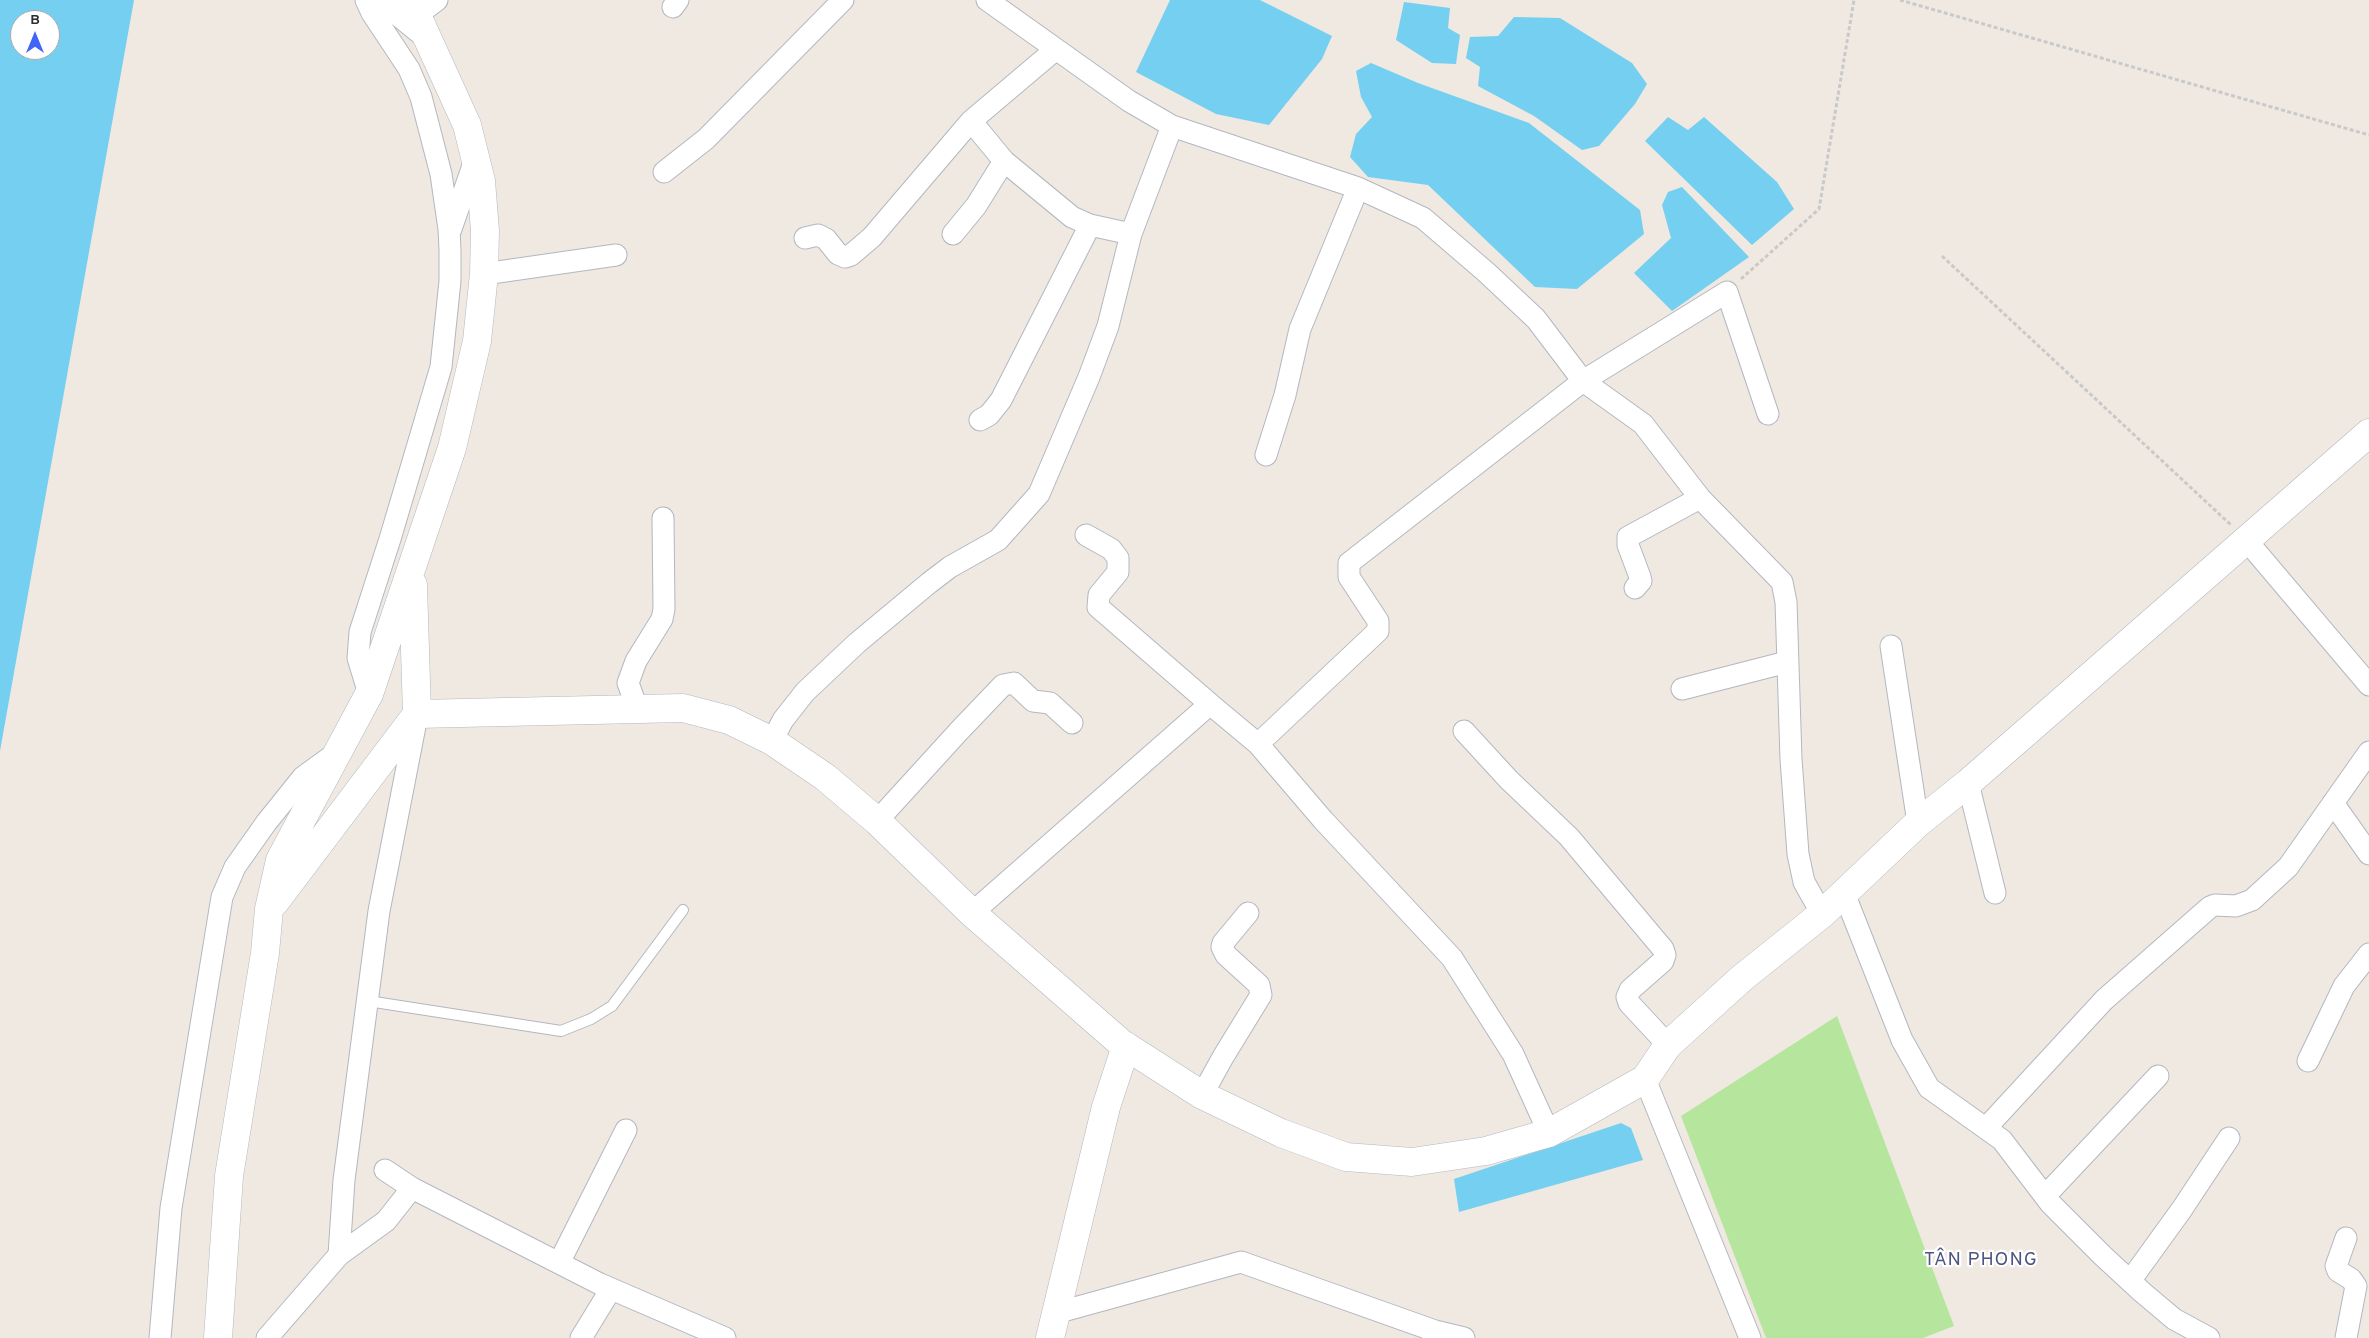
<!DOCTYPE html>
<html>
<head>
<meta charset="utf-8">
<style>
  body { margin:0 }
  #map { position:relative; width:2369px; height:1338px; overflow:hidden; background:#efe9e1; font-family:Overpass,sans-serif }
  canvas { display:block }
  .north { position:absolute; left:10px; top:10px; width:50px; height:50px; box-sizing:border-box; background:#fff; border:1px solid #ababab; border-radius:50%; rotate:0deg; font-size:14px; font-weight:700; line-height:20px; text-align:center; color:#2e2e2e }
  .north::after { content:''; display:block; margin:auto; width:18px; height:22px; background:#4264fb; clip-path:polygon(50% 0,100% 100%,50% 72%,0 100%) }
</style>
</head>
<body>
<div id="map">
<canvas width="2369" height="1338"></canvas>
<div class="north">B</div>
</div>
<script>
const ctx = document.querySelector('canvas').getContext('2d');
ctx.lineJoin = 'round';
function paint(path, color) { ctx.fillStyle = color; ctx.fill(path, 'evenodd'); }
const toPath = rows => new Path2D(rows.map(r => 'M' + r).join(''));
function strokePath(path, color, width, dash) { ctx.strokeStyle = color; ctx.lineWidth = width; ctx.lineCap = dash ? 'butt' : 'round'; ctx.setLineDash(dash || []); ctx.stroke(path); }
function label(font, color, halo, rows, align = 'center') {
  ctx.font = font + ' Overpass,sans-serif'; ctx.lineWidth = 4.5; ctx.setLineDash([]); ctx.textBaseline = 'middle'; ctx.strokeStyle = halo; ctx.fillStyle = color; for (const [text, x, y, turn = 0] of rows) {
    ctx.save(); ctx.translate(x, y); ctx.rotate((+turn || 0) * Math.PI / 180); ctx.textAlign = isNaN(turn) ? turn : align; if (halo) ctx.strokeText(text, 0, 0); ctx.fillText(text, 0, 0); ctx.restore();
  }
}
paint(toPath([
  [1837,1016,1954,1326,1923,1338,1766,1338,1681,1116]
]), '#b6e59e');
paint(toPath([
  [0,0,134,0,0,751],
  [20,20,50,20,50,50,20,50],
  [1170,0,1260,0,1332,36,1322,59,1269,125,1216,114,1136,72],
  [1404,2,1450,8,1448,28,1460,35,1456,64,1432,63,1396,40],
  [1514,17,1560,18,1632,63,1647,84,1635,104,1599,146,1582,150,1534,116,1478,86,1480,67,1466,58,1470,37,1498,36],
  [1371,63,1418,83,1529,123,1640,210,1644,234,1577,289,1535,287,1428,185,1368,177,1350,157,1356,134,1372,117,1361,97,1356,71],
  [1668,117,1688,130,1704,117,1777,182,1794,209,1752,245,1645,141],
  [1682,187,1749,257,1672,311,1634,273,1671,238,1662,205,1668,192],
  [1621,1123,1631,1128,1643,1160,1459,1212,1454,1179]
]), '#75cff0');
const lane = toPath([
  [368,1001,561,1031,591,1019,612,1006,683,910]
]);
const street = toPath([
  [366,0,372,13,409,69,421,97,441,174,449,229,450,250,450,281,441,367,390,539,360,632,358,658,369,694],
  [379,0,426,38],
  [987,0,1129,101,1172,126,1358,188,1423,218,1486,272,1536,319,1583,381,1643,424,1700,498,1782,582,1786,602,1791,759,1798,854,1804,882,1822,914],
  [673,7,678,0],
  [417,15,437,0],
  [971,121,1004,161,1072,217,1090,225,1131,234],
  [664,172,706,139,843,0],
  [451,229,476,157],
  [953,234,976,206,1004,161],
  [805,238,818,235,826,239,838,254,845,257,851,255,872,237,971,121,1055,50],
  [484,274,616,255],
  [980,420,989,415,1001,400,1090,225],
  [1266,455,1285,395,1300,329,1358,188],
  [1086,535,1111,549,1118,558,1118,572,1099,595,1098,607,1210,704],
  [2247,541,2369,685],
  [1635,588,1641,581,1640,577,1628,545,1628,537,1700,498],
  [1891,646,1918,823],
  [1682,689,1787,662],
  [637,708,628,683,636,661,662,619,664,609,663,518],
  [1464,731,1509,780,1569,837,1663,949,1665,955,1663,961,1630,990,1627,997,1629,1003,1668,1045],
  [772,741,783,720,805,692,857,643,929,583,950,567,998,540,1039,494,1089,377,1108,326,1131,234,1172,126],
  [1258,744,1378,631,1378,621,1349,577,1349,563,1583,381,1727,292,1768,414],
  [1968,783,1995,893],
  [2333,803,2369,854],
  [877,821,959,731,1003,685,1014,683,1033,701,1050,703,1072,723],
  [1844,893,1902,1040,1929,1088,2002,1140,2050,1203,2103,1256,2142,1292,2174,1319,2209,1338],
  [972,913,1210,704,1258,744,1323,820,1452,958,1513,1054,1549,1133],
  [2308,1061,2344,986,2369,954],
  [1645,1079,1750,1338],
  [1202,1095,1223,1057,1261,995,1259,985,1226,955,1222,947,1223,943,1248,913],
  [1986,1128,2104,1000,2210,907,2215,905,2236,906,2252,900,2288,867,2369,752],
  [385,1170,412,1188],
  [2045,1196,2158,1076],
  [2346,1238,2336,1266,2338,1271,2351,1279,2356,1286,2346,1338],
  [339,1255,386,1221,412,1188,600,1284,725,1338],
  [559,1263,626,1130],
  [2130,1281,2182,1209,2229,1138],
  [1056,1313,1241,1262,1435,1331,1464,1338],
  [160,1338,171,1208,222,897,235,867,266,823,303,777,336,753],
  [267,1338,339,1255,344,1180,379,911,417,716],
  [581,1338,611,1289]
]);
const secondary = toPath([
  [417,714,683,708,729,720,772,741,825,777,877,821,972,913,1121,1043,1202,1095,1281,1133,1346,1157,1412,1162,1486,1151,1549,1133,1645,1079,1668,1045,1742,978,1822,914,1918,823,1968,783,2369,433],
  [275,902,417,714,413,585],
  [218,1338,229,1176,265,953,269,909,280,860,369,694,452,448,477,341,484,274,485,231,481,181,467,125,410,0],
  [1050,1338,1106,1107,1126,1046]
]);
strokePath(lane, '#b4b7c1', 12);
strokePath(street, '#b4b7c1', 23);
strokePath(secondary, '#b4b7c1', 29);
strokePath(toPath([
  [1900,0,2369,135],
  [1942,256,2231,525],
  [1741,279,1819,209,1854,0]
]), '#c9c9c9', 3, [4, 2.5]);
strokePath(lane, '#fff', 10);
strokePath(street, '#fff', 21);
strokePath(secondary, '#fff', 28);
ctx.letterSpacing = '1px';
label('19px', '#4d5680', '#fff', [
  ["TÂN PHONG",1981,1261]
]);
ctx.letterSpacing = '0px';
</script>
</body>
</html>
